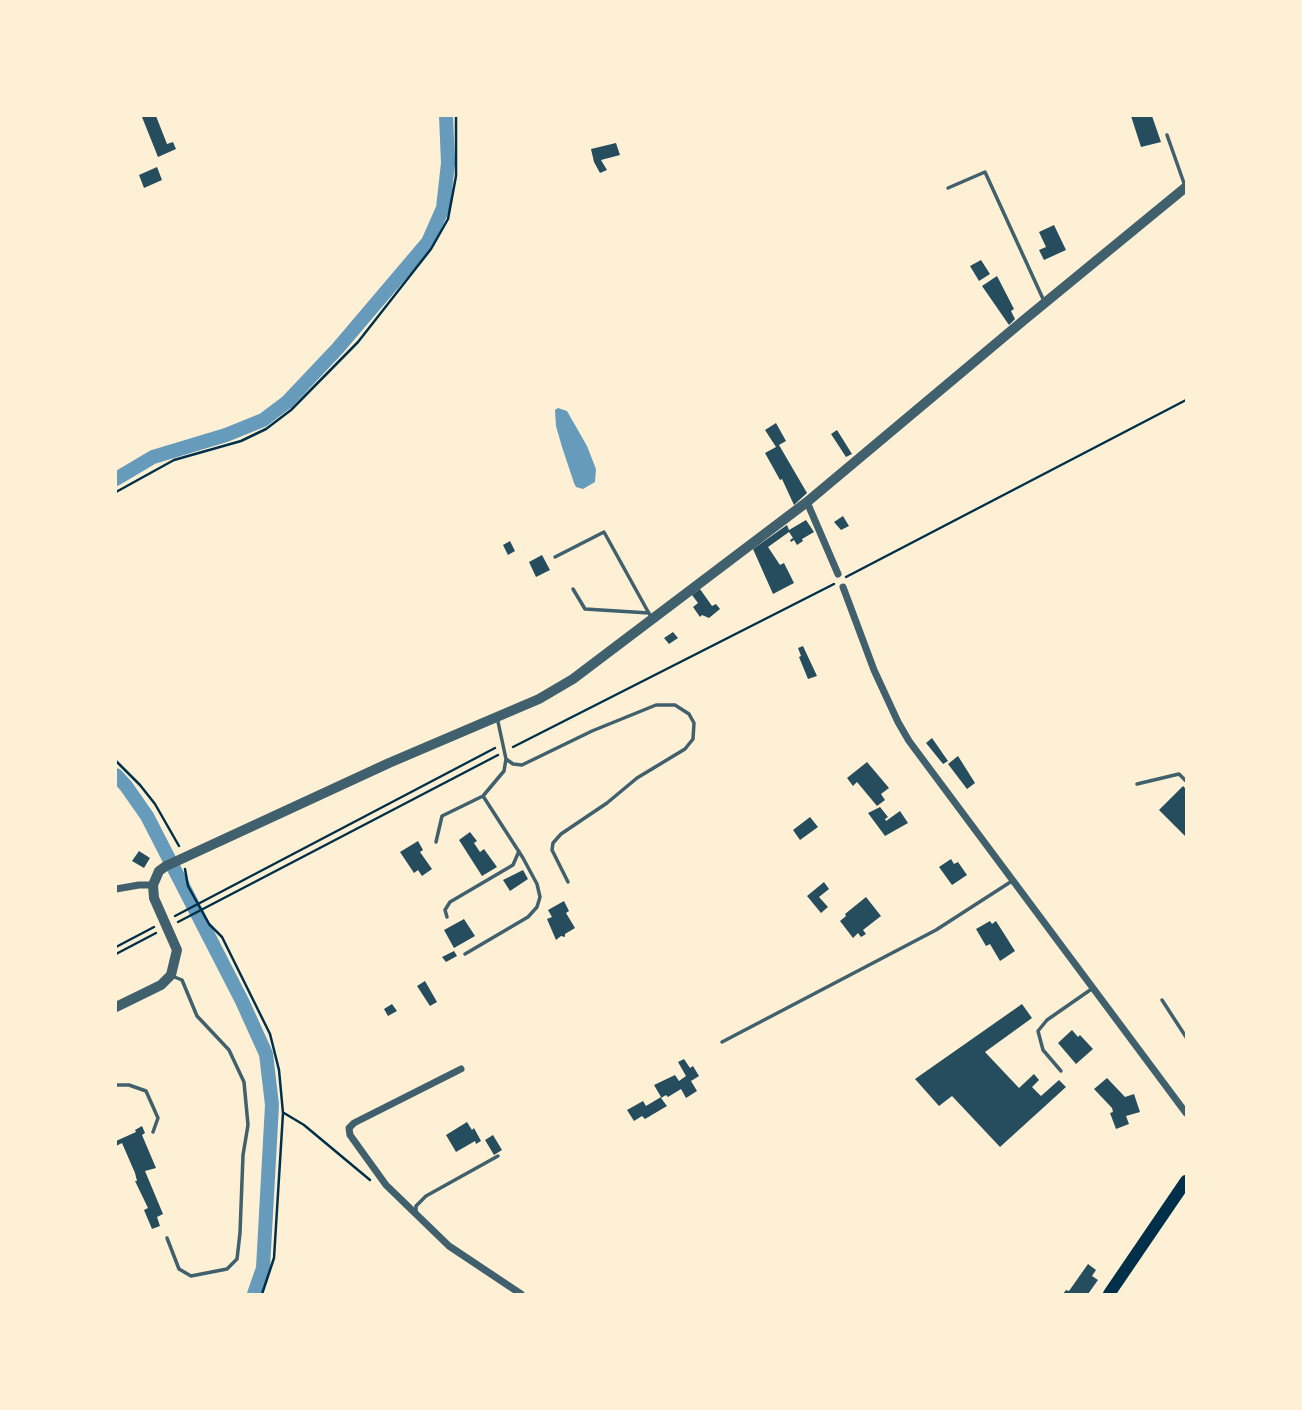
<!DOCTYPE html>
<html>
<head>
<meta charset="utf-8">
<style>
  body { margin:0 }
  #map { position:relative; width:1302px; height:1410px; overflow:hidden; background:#fdf0d5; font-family:Barlow,sans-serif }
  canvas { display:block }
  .frame { position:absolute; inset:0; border:117px solid #fdf0d5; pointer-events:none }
</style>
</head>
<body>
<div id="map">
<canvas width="1302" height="1410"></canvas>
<div class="frame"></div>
</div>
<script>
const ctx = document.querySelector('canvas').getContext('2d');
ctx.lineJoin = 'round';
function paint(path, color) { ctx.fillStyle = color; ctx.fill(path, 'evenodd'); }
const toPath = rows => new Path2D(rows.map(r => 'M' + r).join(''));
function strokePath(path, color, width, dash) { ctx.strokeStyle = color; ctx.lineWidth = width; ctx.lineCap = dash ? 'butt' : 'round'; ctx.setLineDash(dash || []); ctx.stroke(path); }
paint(toPath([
  [558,408,567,411,587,446,596,469,595,482,583,489,576,487,574,483,562,447,556,426,555,410]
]), '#669bbc');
strokePath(toPath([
  [116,479,153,457,226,435,263,420,287,402,338,348,428,242,443,208,448,163,446,116],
  [116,775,126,786,147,816,242,1001,266,1054,272,1105,263,1268,254,1294]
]), '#669bbc', 14);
paint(toPath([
  [146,116,156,116,167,144,173,142,176,149,158,157,142,117],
  [1131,116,1152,116,1161,142,1141,147],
  [616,143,620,155,601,160,607,170,600,173,594,162,591,149],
  [157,167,162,180,144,188,139,175],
  [1054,225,1066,250,1044,260,1039,250,1046,247,1039,232],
  [981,260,990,274,979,281,970,266],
  [997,276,1014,309,1011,311,1015,319,1009,325,982,286],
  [776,423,786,441,779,445,807,493,794,505,782,479,780,480,765,453,776,447,765,430],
  [837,430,852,454,846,457,831,434],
  [843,516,849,526,841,530,834,522],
  [806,520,814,532,802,539,803,541,797,545,794,540,791,542,790,540,793,538,789,532,768,547,780,565,784,563,794,583,773,594,753,549,787,525,789,530],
  [510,541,515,551,508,555,503,545],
  [542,555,550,570,536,577,529,562],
  [700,589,712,606,716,604,720,609,709,618,702,615,700,617,693,607,698,603,692,595],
  [673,632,678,638,669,644,664,638],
  [803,646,817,676,808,679,799,657,801,656,798,648],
  [932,738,948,761,943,764,926,743],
  [958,756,975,783,967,789,948,764],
  [867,762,889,788,881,794,885,800,877,806,857,782,853,786,847,778],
  [1183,786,1186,789,1186,837,1159,810],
  [880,807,888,817,885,819,886,821,900,811,908,823,885,836,868,813],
  [810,817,818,827,800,840,793,830],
  [470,832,477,841,474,843,480,852,484,849,497,867,482,876,459,840],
  [418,841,423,850,420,852,432,869,422,876,418,870,414,873,400,852],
  [139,851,150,858,144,868,132,861],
  [951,859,954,864,958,862,967,875,952,885,939,867],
  [523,870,528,879,510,891,503,880],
  [824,882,829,889,819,897,828,907,821,913,807,896],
  [866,897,881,916,863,930,866,934,861,937,858,933,853,938,840,921,846,916,845,914],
  [564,901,569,911,566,913,575,928,565,934,565,937,561,936,556,940,547,919,552,917,548,910],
  [464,919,475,936,454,948,444,930],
  [990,921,992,924,996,921,1015,951,1000,961,990,944,986,946,976,929],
  [454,951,457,956,446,962,442,957],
  [425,981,437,1002,430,1006,417,986],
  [392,1004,397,1011,388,1016,384,1009],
  [1022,1004,1032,1018,985,1052,1019,1088,1034,1074,1039,1080,1032,1087,1041,1096,1059,1080,1066,1087,1000,1147,952,1096,939,1106,915,1079],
  [1072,1030,1078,1037,1080,1035,1093,1049,1076,1064,1058,1043],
  [684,1059,690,1068,693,1066,699,1076,691,1081,697,1091,686,1098,681,1089,668,1097,666,1095,661,1098,667,1106,645,1119,642,1116,634,1121,627,1110,643,1101,646,1106,661,1097,654,1085,675,1075,679,1081,686,1076,678,1062],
  [1107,1078,1125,1097,1134,1094,1140,1112,1126,1116,1129,1124,1116,1129,1110,1113,1113,1112,1112,1108,1094,1089],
  [467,1122,472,1130,474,1128,481,1141,476,1144,475,1141,456,1152,446,1135],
  [142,1126,145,1133,142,1135,156,1168,145,1171,163,1214,157,1217,160,1226,152,1229,144,1210,148,1208,135,1181,137,1181,135,1173,122,1143,116,1146,116,1141,136,1132,135,1130],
  [493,1135,502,1150,494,1155,485,1140],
  [1088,1264,1096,1270,1092,1276,1098,1280,1088,1294,1063,1294,1066,1290,1069,1291]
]), '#264d5e');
strokePath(toPath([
  [116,492,174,460,241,441,266,429,291,410,358,342,431,249,448,219,456,176,456,116],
  [846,577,1186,400],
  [513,747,834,584],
  [116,761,140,785,155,804,179,846],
  [185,869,188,886,209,924,222,937,270,1034,279,1070,283,1113,274,1258,262,1294],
  [175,916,495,748],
  [178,922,498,755],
  [116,947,154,927],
  [116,954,156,933],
  [284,1113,304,1125,370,1180]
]), '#003049', 2.5);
strokePath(toPath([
  [1167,135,1185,186],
  [948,188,985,172,1044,301],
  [555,557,604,532,651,617],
  [573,589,585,609,649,613],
  [497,717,506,759,513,764,522,765,592,731,656,705,675,705,689,714,694,723,693,739,685,749,637,778,607,803,561,834,553,843,552,850,568,882],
  [1137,784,1179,774,1186,781],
  [436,842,442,816,483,796,504,771,506,759],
  [447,917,445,910,450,902,513,865,519,851],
  [465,954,528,917,537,907,540,897,537,884,523,858,483,796],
  [1162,1000,1186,1037],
  [722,1042,936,930,1012,881],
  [1061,1071,1043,1050,1038,1031,1047,1020,1093,988],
  [116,1085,129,1085,146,1091,158,1118,153,1132],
  [416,1212,416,1206,426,1196,498,1156],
  [167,1238,179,1269,191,1276,227,1269,237,1259,240,1233,243,1155,248,1125,244,1082,229,1050,197,1016,182,980,172,976]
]), '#3f606c', 3.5);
strokePath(toPath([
  [807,502,838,574],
  [843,587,874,670,898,722,909,741,1186,1113],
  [116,889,139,885,153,885],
  [461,1069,354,1123,349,1128,350,1135,386,1185,449,1246,521,1294]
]), '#3f606c', 7);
strokePath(toPath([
  [116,1007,161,985,171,975,177,950,154,898,153,885,159,871,166,866,389,763,539,699,573,679,807,502,1024,320,1186,187]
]), '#3f606c', 10);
strokePath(toPath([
  [1109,1294,1186,1181]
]), '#003049', 12);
</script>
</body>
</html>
